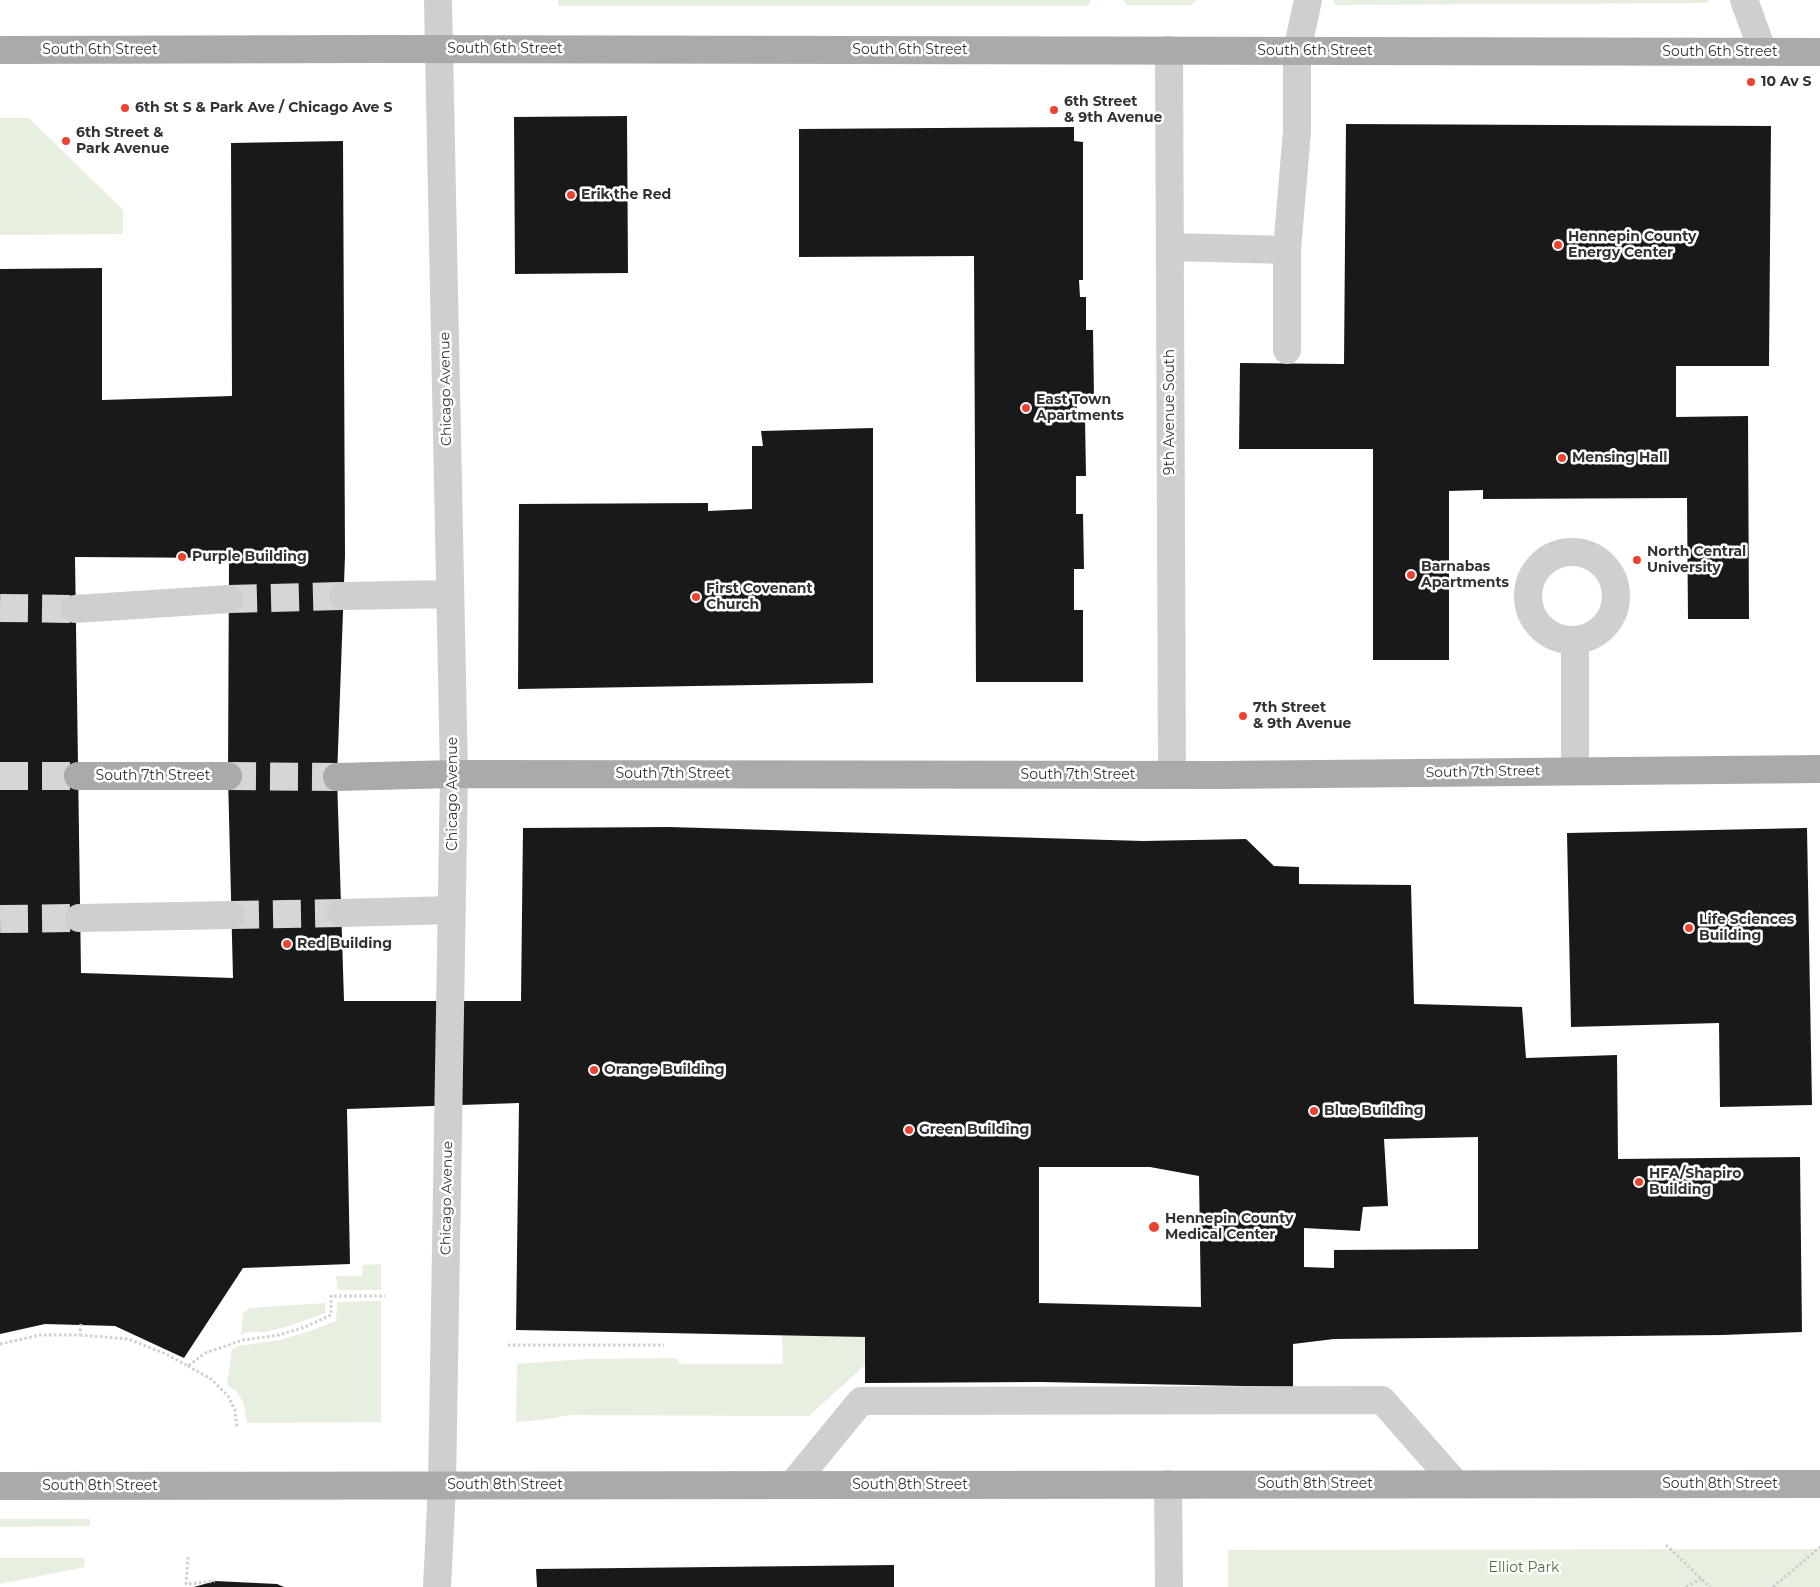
<!DOCTYPE html>
<html>
<head>
<meta charset="utf-8">
<style>
  body { margin:0 }
  canvas { display:block; background:#fff }
</style>
</head>
<body>
<canvas width="1820" height="1587"></canvas>
<script>
const ctx = document.querySelector('canvas').getContext('2d');
ctx.lineJoin = 'round';
function paint(path, color) { ctx.fillStyle = color; ctx.fill(path, 'evenodd'); }
const toPath = rows => new Path2D(rows.map(r => 'M' + r).join(''));
function strokePath(path, color, width, dash) { ctx.strokeStyle = color; ctx.lineWidth = width; ctx.lineCap = dash ? 'butt' : 'round'; ctx.setLineDash(dash || []); ctx.stroke(path); }
function label(font, color, halo, rows, align = 'center') {
  ctx.font = font + ' Montserrat,sans-serif'; ctx.lineWidth = 5; ctx.setLineDash([]); ctx.textBaseline = 'middle'; ctx.strokeStyle = halo; ctx.fillStyle = color; for (const [text, x, y, turn = 0] of rows) {
    ctx.save(); ctx.translate(x, y); ctx.rotate((+turn || 0) * Math.PI / 180); ctx.textAlign = isNaN(turn) ? turn : align; if (halo) ctx.strokeText(text, 0, 0); ctx.fillText(text, 0, 0); ctx.restore();
  }
}
paint(toPath([
  [558,0,1091,0,1088,6,558,6],
  [1124,0,1196,0,1192,5,1127,5],
  [1333,0,1710,0,1706,3,1335,5],
  [0,118,29,118,123,210,123,234,0,235],
  [381,1264,381,1290,338,1290,336,1276,362,1276,363,1265],
  [381,1301,381,1422,247,1423,243,1402,237,1392,227,1385,232,1349,238,1346,280,1340,313,1330,336,1321,337,1302],
  [326,1303,325,1313,289,1326,265,1332,247,1332,241,1335,243,1313,250,1308],
  [782,1335,865,1337,865,1365,809,1416,571,1415,541,1420,516,1422,517,1364,586,1359,676,1358,680,1364,783,1364],
  [0,1519,90,1519,90,1526,0,1527],
  [1820,1549,1820,1587,1228,1587,1228,1550],
  [0,1558,84,1558,85,1567,0,1584]
]), '#e6efe0');
paint(toPath([
  [627,116,628,273,515,274,514,117],
  [1346,124,1771,126,1769,366,1676,366,1676,417,1748,416,1749,619,1688,619,1687,498,1483,499,1483,490,1449,491,1449,660,1373,660,1373,449,1239,449,1240,363,1344,364],
  [1074,127,1074,141,1083,142,1083,280,1079,280,1080,297,1086,297,1086,330,1093,330,1094,398,1077,398,1077,418,1085,418,1086,476,1076,476,1076,514,1083,514,1084,569,1074,569,1074,610,1083,610,1083,682,976,682,974,256,799,257,799,129],
  [343,141,345,556,337,777,344,1001,521,1001,523,828,669,827,1143,841,1246,839,1274,866,1299,867,1299,884,1411,885,1414,1004,1522,1007,1526,1058,1617,1055,1618,1159,1800,1157,1802,1332,1722,1335,1334,1339,1293,1344,1293,1387,1041,1382,865,1383,865,1337,516,1330,519,1103,347,1109,350,1264,243,1268,184,1358,115,1326,45,1324,0,1334,0,269,102,268,102,400,232,396,231,143],
  [75,557,229,558,228,776,233,978,81,973],
  [1478,1137,1478,1249,1334,1250,1334,1268,1304,1267,1304,1228,1360,1231,1363,1207,1388,1206,1384,1139],
  [1039,1167,1150,1167,1199,1176,1201,1307,1039,1303],
  [873,428,873,683,518,689,519,504,708,503,708,511,752,509,752,446,763,446,761,431],
  [1807,828,1812,1105,1720,1107,1719,1023,1571,1027,1567,833],
  [894,1565,894,1587,537,1587,536,1569],
  [215,1581,277,1584,284,1587,194,1587]
]), '#191919');
strokePath(toPath([
  [229,599,343,596],
  [0,608,75,609],
  [231,915,341,913],
  [0,919,79,918]
]), '#d6d6d6', 28, [28, 14]);
strokePath(toPath([
  [0,776,78,776],
  [228,776,337,777]
]), '#d6d6d6', 28, [28, 14]);
strokePath(toPath([
  [80,1335,128,1339,166,1354,188,1366,205,1353,243,1340,279,1335,305,1327,331,1315,331,1296,385,1296],
  [0,1344,40,1335,80,1335,81,1324],
  [508,1345,664,1345],
  [188,1366,211,1379,228,1396,235,1410,237,1427],
  [1666,1545,1710,1587],
  [188,1557,186,1584,215,1581],
  [1686,1587,1701,1579],
  [1773,1587,1820,1547]
]), '#cfcfcf', 3, [2.5, 2.5]);
strokePath(toPath([
  [1744,0,1763,52],
  [1169,50,1172,775],
  [1170,247,1287,250],
  [1287,350,1287,250,1297,131,1297,51,1308,0],
  '1528 596a44 44 0 1 1 88 0a44 44 0 1 1-88 0Z',
  [343,596,450,594],
  [75,609,229,599],
  [1575,771,1575,640],
  [341,913,452,910],
  [79,918,231,915],
  [1168,1484,1169,1587],
  [792,1485,861,1401,1382,1400,1456,1484],
  [437,1587,442,1485,454,774,438,0]
]), '#cfcfcf', 28);
strokePath(toPath([
  [0,50,381,49,1820,52],
  [78,776,228,776],
  [337,777,454,774,1220,775,1820,769],
  [0,1486,1820,1484]
]), '#aaa', 28);
for (const [x, y, r, color] of [
  [1751,82,5,"#ed4230"],
  [125,108,5,"#ed4230"],
  [1054,110,5,"#ed4230"],
  [66,141,5,"#ed4230"],
  [571,195,5,"#ed4230"],
  [1558,245,5,"#ed4230"],
  [1026,408,5,"#ed4230"],
  [1562,458,5,"#ed4230"],
  [182,557,5,"#ed4230"],
  [1637,560,5,"#ed4230"],
  [1411,575,5,"#ed4230"],
  [696,597,5,"#ed4230"],
  [1243,716,5,"#ed4230"],
  [1689,928,5,"#ed4230"],
  [287,944,5,"#ed4230"],
  [594,1070,5,"#ed4230"],
  [1314,1111,5,"#ed4230"],
  [909,1130,5,"#ed4230"],
  [1639,1182,5,"#ed4230"],
  [1154,1227,6,"#ed4230"]
]) { const dot = new Path2D(); dot.arc(x, y, r, 0, 2 * Math.PI); ctx.fillStyle = color; ctx.fill(dot); strokePath(dot, '#fff', 2); }
label('14px', '#323232', '#fff', [
  ["South 6th Street",505,49],
  ["South 6th Street",100,50],
  ["South 6th Street",910,50],
  ["South 6th Street",1315,51],
  ["South 6th Street",1720,52],
  ["Chicago Avenue",446,389,-91],
  ["9th Avenue South",1170,412,-90],
  ["South 7th Street",1483,772,-1],
  ["South 7th Street",673,774],
  ["South 7th Street",1078,775],
  ["South 7th Street",153,776],
  ["Chicago Avenue",453,794,-90],
  ["Chicago Avenue",447,1198,-89],
  ["South 8th Street",1315,1484],
  ["South 8th Street",1720,1484],
  ["South 8th Street",505,1485],
  ["South 8th Street",910,1485],
  ["South 8th Street",100,1486]
]);
label('bold 14px', '#323232', '#fff', [
  ["10 Av S",1761,82],
  ["6th Street",1064,102],
  ["& 9th Avenue",1064,118],
  ["6th St S & Park Ave / Chicago Ave S",135,108],
  ["6th Street &",76,133],
  ["Park Avenue",76,149],
  ["Erik the Red",581,195],
  ["Hennepin County",1568,237],
  ["Energy Center",1568,253],
  ["East Town",1036,400],
  ["Apartments",1036,416],
  ["Mensing Hall",1572,458],
  ["North Central",1647,552],
  ["University",1647,568],
  ["Purple Building",192,557],
  ["Barnabas",1421,567],
  ["Apartments",1421,583],
  ["First Covenant",706,589],
  ["Church",706,605],
  ["7th Street",1253,708],
  ["& 9th Avenue",1253,724],
  ["Life Sciences",1699,920],
  ["Building",1699,936],
  ["Red Building",297,944],
  ["Orange Building",604,1070],
  ["Blue Building",1324,1111],
  ["Green Building",919,1130],
  ["HFA/Shapiro",1649,1174],
  ["Building",1649,1190],
  ["Hennepin County",1165,1219],
  ["Medical Center",1165,1235]
], 'left');
label('14px', '#4c713c', '#fff', [
  ["Elliot Park",1524,1568]
]);
</script>
</body>
</html>
